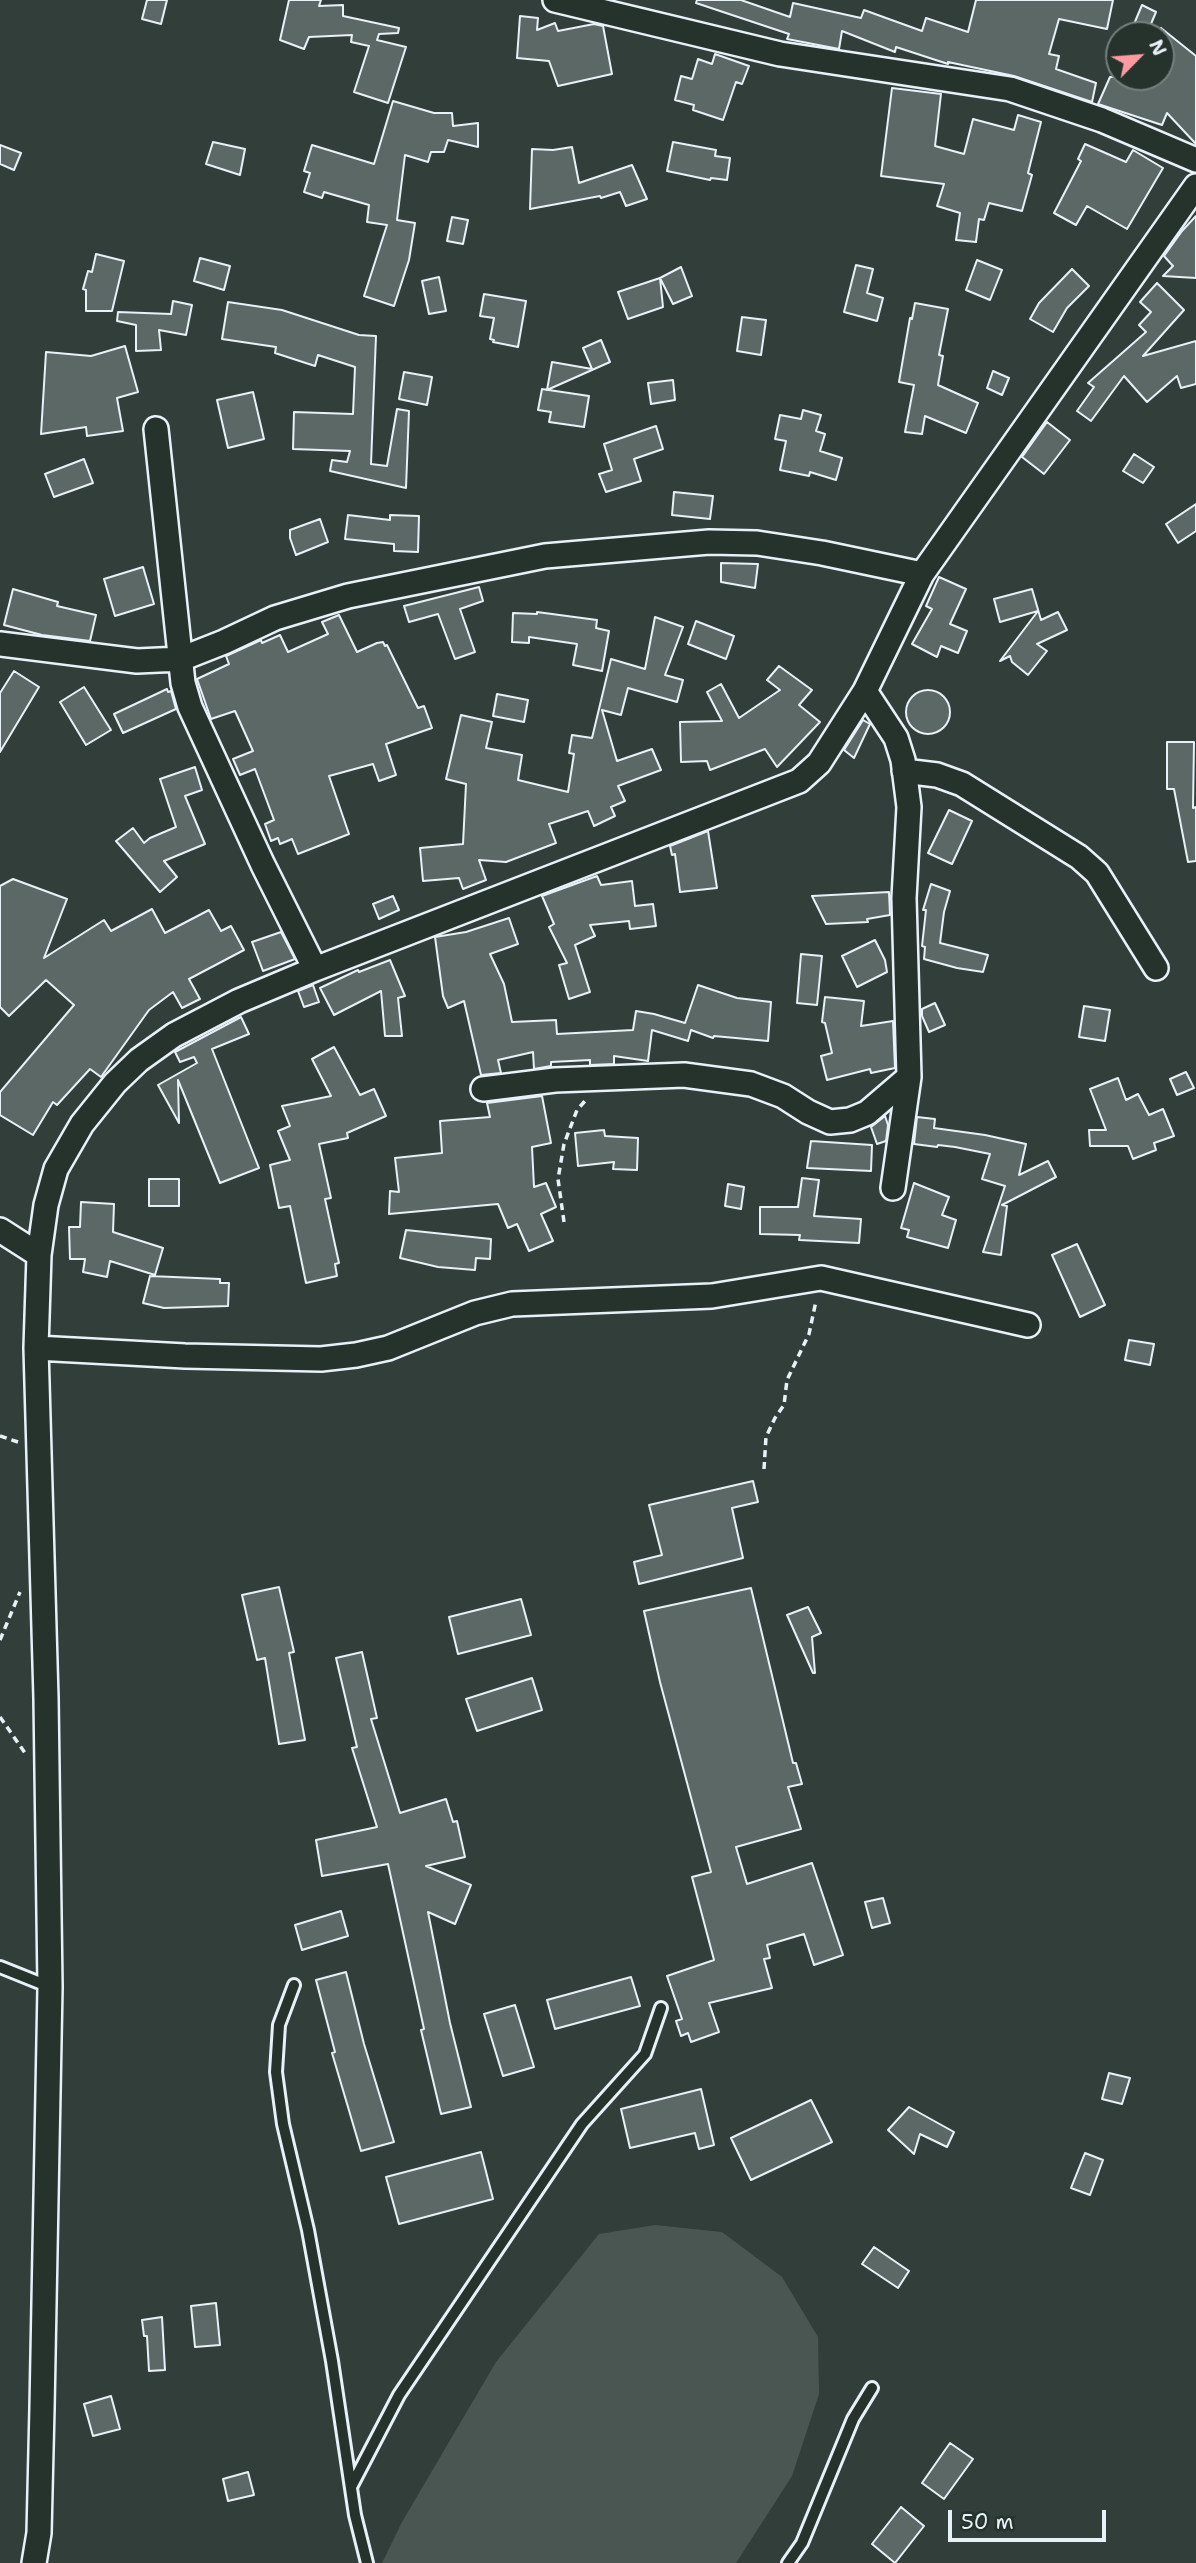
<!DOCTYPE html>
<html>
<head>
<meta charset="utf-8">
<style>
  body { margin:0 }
  #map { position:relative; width:1196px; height:2563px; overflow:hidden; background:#323e39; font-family:"Shantell Sans",sans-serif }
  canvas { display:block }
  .north { position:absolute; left:1105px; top:21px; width:70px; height:70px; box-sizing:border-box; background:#26332d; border:2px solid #747f7e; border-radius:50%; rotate:65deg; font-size:19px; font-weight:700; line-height:28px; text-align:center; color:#e8f1f8 }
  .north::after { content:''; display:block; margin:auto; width:24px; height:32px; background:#ff9aa2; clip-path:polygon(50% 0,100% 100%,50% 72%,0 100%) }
  .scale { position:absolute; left:948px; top:2510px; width:158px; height:32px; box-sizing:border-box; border:4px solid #e8f1f8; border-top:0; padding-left:9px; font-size:21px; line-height:24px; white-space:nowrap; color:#e8f1f8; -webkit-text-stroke:5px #26332d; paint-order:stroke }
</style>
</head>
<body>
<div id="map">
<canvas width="1196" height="2563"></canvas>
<div class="north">N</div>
<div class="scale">50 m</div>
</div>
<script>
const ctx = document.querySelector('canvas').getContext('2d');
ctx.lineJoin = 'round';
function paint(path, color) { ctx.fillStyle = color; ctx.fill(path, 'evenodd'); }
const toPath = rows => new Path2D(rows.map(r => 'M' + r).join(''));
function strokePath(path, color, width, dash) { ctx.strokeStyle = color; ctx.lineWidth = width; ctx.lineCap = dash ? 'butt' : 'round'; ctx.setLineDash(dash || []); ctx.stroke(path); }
paint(toPath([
  [655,2225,722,2232,782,2277,818,2337,819,2394,792,2476,736,2563,382,2563,402,2522,496,2362,599,2234]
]), '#495651');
const building = toPath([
  [147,0,167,0,161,24,142,19,147,0],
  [289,0,321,0,319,6,343,5,343,16,399,28,398,33,379,34,377,40,406,47,388,103,354,92,369,46,351,42,352,35,309,37,304,49,280,40,289,0],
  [697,0,741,0,790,17,793,3,861,18,864,10,922,31,926,18,968,32,976,0,1113,0,1107,29,1059,19,1049,54,1059,56,1056,69,1096,83,1092,102,1014,76,948,62,948,64,896,47,895,52,842,31,839,49,787,39,789,34,696,3,697,0],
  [1142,5,1156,12,1148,31,1134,24,1142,5],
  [520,16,538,18,537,30,555,23,558,31,594,24,603,26,612,74,558,86,549,61,517,58,520,16],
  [1161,28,1196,56,1196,144,1167,113,1162,125,1098,104,1110,77,1161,77,1161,28],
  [715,54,749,66,742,84,736,82,723,120,693,110,694,105,675,100,681,76,692,79,698,59,712,64,715,54],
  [892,88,941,94,935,146,964,154,973,119,1014,130,1018,115,1041,122,1028,173,1032,175,1022,211,989,203,984,220,979,219,976,242,956,240,960,213,937,206,944,184,881,176,892,88],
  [393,101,434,113,452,113,453,126,478,123,478,147,448,140,444,152,431,152,428,162,405,155,397,220,415,223,409,260,394,306,364,296,387,225,367,222,369,205,324,192,322,198,304,192,310,173,304,171,312,145,374,164,393,101],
  [213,142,245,149,240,175,206,164,213,142],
  [673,142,716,150,715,156,730,158,727,180,711,178,710,180,667,171,673,142],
  [1085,144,1126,162,1133,150,1163,168,1127,229,1087,206,1076,225,1054,213,1081,161,1078,159,1085,144],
  [0,145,21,153,14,170,0,164,0,145],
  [572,147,579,183,632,165,647,199,626,206,620,192,601,198,600,196,530,209,532,149,553,150,572,147],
  [1196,216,1196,278,1163,276,1173,266,1164,256,1182,231,1196,216],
  [452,217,468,220,463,244,447,241,452,217],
  [96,254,124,261,112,311,86,311,86,290,83,289,88,271,92,272,96,254],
  [200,258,230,266,224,290,194,281,200,258],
  [977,260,1002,270,990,300,966,290,977,260],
  [856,265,873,269,867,293,883,298,877,321,844,312,856,265],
  [681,267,692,296,673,304,660,278,681,267],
  [1072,269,1089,286,1067,308,1053,332,1030,319,1039,303,1072,269],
  [439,277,446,311,429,314,422,281,439,277],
  [660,278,663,307,628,319,618,292,660,278],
  [1157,283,1184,310,1143,356,1196,341,1196,384,1181,388,1177,376,1147,402,1124,376,1091,421,1077,411,1094,387,1088,383,1146,332,1139,325,1151,312,1140,302,1157,283],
  [484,294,526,301,518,347,493,342,494,340,490,339,494,318,480,316,484,294],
  [173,301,192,305,186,335,159,330,161,350,136,351,136,325,117,321,118,312,171,314,173,301],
  [228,302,282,310,359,335,376,336,371,464,387,466,397,409,409,411,406,488,330,471,332,460,347,462,350,451,293,449,294,412,353,414,355,367,318,355,315,366,275,353,276,347,222,339,228,302],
  [915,303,948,309,939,355,943,356,938,385,978,403,966,433,925,416,922,434,905,432,914,385,899,382,910,318,912,319,915,303],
  [742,317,766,320,761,355,737,351,742,317],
  [601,340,610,362,547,390,552,362,592,369,583,348,601,340],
  [125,346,138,392,117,398,123,431,87,436,86,427,41,434,46,352,91,356,125,346],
  [993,371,1009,378,1002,395,987,388,993,371],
  [404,372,432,377,427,405,399,399,404,372],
  [673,380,675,400,651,404,648,383,673,380],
  [542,389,589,396,584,427,549,422,551,412,538,410,542,389],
  [253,392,264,439,228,448,217,400,253,392],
  [803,410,821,415,816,431,825,434,820,451,842,458,836,480,810,472,809,476,780,470,786,441,775,439,780,415,801,419,803,410],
  [1047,422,1070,440,1044,474,1022,457,1047,422],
  [656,426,663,449,634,459,641,481,606,492,599,474,612,470,604,444,656,426],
  [1134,454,1154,467,1143,483,1123,471,1134,454],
  [84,459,93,483,54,497,45,474,84,459],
  [674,492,713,496,710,519,672,515,674,492],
  [1196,504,1196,531,1178,543,1166,524,1196,504],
  [348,515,390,520,390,515,419,516,418,552,394,551,394,544,345,539,348,515],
  [320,519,328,542,296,555,290,538,290,530,320,519],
  [721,563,758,564,755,588,721,582,721,563],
  [143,567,154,604,115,616,104,579,143,567],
  [939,577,966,589,950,624,967,631,958,653,941,646,937,657,912,644,932,609,926,606,939,577],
  [479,587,483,601,460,609,475,652,455,659,438,614,409,622,404,606,479,587],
  [13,589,58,602,57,606,96,615,90,641,42,635,4,625,13,589],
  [1032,589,1041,620,1058,612,1067,630,1037,644,1047,651,1028,675,1012,662,1010,656,1000,661,1038,611,1000,622,994,599,1032,589],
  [537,612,597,620,596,628,609,631,602,671,573,665,577,644,529,637,529,643,512,642,513,613,537,614,537,612],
  [339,615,357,652,377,643,383,642,385,646,387,645,418,708,424,706,432,728,386,744,396,775,379,781,373,764,329,776,349,834,298,854,292,839,280,844,278,838,271,841,265,824,274,820,255,769,240,775,233,759,253,751,235,711,211,719,197,679,229,664,226,656,261,640,262,643,280,635,288,652,328,634,322,622,339,615],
  [655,617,683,627,665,675,683,680,677,702,628,688,621,715,602,710,617,761,652,749,661,770,618,786,625,801,611,807,615,816,594,826,588,811,549,824,556,843,506,862,479,860,486,880,463,889,459,878,423,881,420,848,463,844,466,784,446,779,461,715,492,722,486,748,522,755,518,780,568,792,574,754,569,753,572,735,592,738,611,659,645,669,655,617],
  [696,621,734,636,726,659,688,644,696,621],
  [779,666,812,690,799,705,820,722,777,767,765,749,710,770,707,761,681,762,680,722,722,721,707,692,721,684,739,718,780,690,767,680,779,666],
  [14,671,39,687,0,752,0,693,14,671],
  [84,687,111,730,86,745,60,702,84,687],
  [167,689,168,692,171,691,176,709,123,733,114,714,167,689],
  '906 712a22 22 0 1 1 44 0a22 22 0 1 1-44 0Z',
  [497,694,528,700,524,722,493,716,497,694],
  [863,720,870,724,854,758,844,750,863,720],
  [1167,742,1194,742,1193,808,1196,807,1196,861,1188,862,1174,789,1167,789,1167,742],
  [195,767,202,790,185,796,205,844,164,861,177,877,160,892,116,841,133,828,144,843,150,838,176,827,160,779,195,767],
  [949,810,972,821,952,864,928,853,949,810],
  [708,831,717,888,680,892,675,854,672,855,670,846,708,831],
  [597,876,601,885,632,881,635,906,653,904,656,926,630,929,629,921,590,925,595,936,575,945,590,992,569,999,559,965,567,963,549,927,554,924,542,896,597,876],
  [13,879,67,899,44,958,104,920,111,931,152,909,165,933,209,910,221,931,231,926,244,950,189,979,200,999,182,1008,173,992,149,1010,101,1077,90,1069,57,1105,53,1102,33,1135,0,1115,0,1092,74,1005,46,980,9,1016,0,1007,0,886,13,879],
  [931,884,950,891,944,912,940,943,988,955,983,972,957,968,924,959,925,947,922,946,926,910,923,910,931,884],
  [889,892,890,915,867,919,868,922,826,924,812,896,889,892],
  [393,896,399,910,379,919,373,904,393,896],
  [509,918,518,944,490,954,504,984,512,1022,556,1020,557,1034,633,1030,636,1011,654,1014,685,1023,698,985,737,998,771,1002,768,1041,714,1036,713,1038,691,1030,688,1041,652,1030,648,1061,614,1056,614,1064,590,1065,590,1060,551,1062,551,1066,534,1069,533,1052,498,1060,501,1073,481,1075,464,1001,448,1008,443,996,435,937,466,932,509,918],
  [281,932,295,959,263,971,252,942,281,932],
  [875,940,885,960,887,972,857,987,842,956,875,940],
  [801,954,822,956,817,1005,797,1003,801,954],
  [390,960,405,996,398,998,402,1036,385,1036,381,991,334,1015,320,988,358,970,359,972,390,960],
  [313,985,319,1002,304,1007,298,991,313,985],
  [825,997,864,1001,861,1026,893,1021,895,1068,871,1073,870,1069,827,1080,821,1056,832,1053,825,1023,822,1022,825,997],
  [935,1003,945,1025,929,1032,922,1016,922,1009,935,1003],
  [1084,1006,1110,1010,1105,1041,1079,1037,1084,1006],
  [241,1017,249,1034,212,1049,259,1168,220,1183,178,1080,179,1123,158,1085,197,1063,194,1057,180,1062,175,1052,241,1017],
  [334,1047,360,1095,374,1089,386,1116,347,1133,348,1138,319,1144,331,1198,325,1199,339,1263,335,1264,337,1276,306,1283,290,1206,279,1208,270,1165,290,1160,278,1131,290,1126,282,1106,331,1096,312,1059,334,1047],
  [1186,1072,1194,1088,1177,1095,1170,1079,1186,1072],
  [1118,1078,1126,1100,1138,1094,1149,1115,1163,1109,1174,1136,1154,1143,1156,1150,1133,1159,1128,1146,1090,1146,1089,1130,1106,1130,1090,1089,1118,1078],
  [542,1096,551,1143,532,1147,534,1187,546,1183,556,1207,541,1214,553,1241,529,1251,517,1224,508,1228,498,1204,389,1214,390,1191,399,1192,395,1158,442,1153,440,1121,490,1117,487,1103,542,1096],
  [885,1116,888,1125,886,1141,877,1144,871,1127,885,1116],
  [917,1117,935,1119,934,1128,985,1135,1026,1144,1019,1175,1048,1161,1056,1177,1002,1205,1007,1206,1001,1255,983,1252,1005,1186,982,1179,990,1154,955,1147,938,1145,937,1147,914,1144,917,1117],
  [604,1130,605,1136,638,1138,637,1170,613,1169,614,1162,578,1166,575,1133,604,1130],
  [811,1141,872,1145,871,1171,807,1168,811,1141],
  [802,1178,819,1180,814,1216,861,1219,859,1243,799,1240,800,1235,760,1234,760,1207,798,1207,802,1178],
  [149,1179,179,1179,179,1206,149,1206,149,1179],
  [914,1183,949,1197,942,1215,956,1220,948,1248,907,1237,909,1230,901,1228,914,1183],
  [728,1184,744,1187,741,1209,725,1206,728,1184],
  [81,1202,114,1204,113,1232,163,1248,155,1275,110,1261,107,1277,83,1272,85,1259,70,1259,69,1227,80,1227,81,1202],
  [406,1230,491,1239,490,1259,476,1258,475,1270,438,1267,400,1258,406,1230],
  [1077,1244,1105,1305,1080,1317,1052,1255,1077,1244],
  [150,1276,220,1279,220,1283,229,1283,228,1306,164,1308,143,1303,150,1276],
  [1129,1340,1154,1344,1150,1365,1125,1360,1129,1340],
  [753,1481,758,1502,732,1508,743,1558,639,1584,634,1562,662,1555,649,1505,753,1481],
  [279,1587,294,1652,289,1653,305,1740,279,1744,265,1658,257,1660,242,1595,279,1587],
  [751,1588,793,1763,796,1763,802,1784,788,1787,801,1829,736,1847,747,1884,812,1863,843,1955,814,1965,804,1934,767,1945,770,1958,764,1959,772,1988,709,2003,719,2032,691,2042,688,2033,681,2036,676,2021,682,2019,667,1976,714,1960,692,1877,711,1872,660,1682,644,1611,751,1588],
  [521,1599,531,1635,458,1654,449,1617,521,1599],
  [808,1607,821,1633,812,1637,815,1673,813,1673,787,1615,808,1607],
  [362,1652,377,1718,371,1719,400,1813,446,1799,453,1822,457,1821,465,1857,426,1866,471,1885,455,1924,428,1912,450,2023,471,2107,441,2114,421,2030,424,2029,388,1864,322,1876,316,1840,377,1827,352,1748,357,1747,336,1658,362,1652],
  [532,1678,542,1710,477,1731,466,1699,532,1678],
  [883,1898,890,1923,872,1928,865,1902,883,1898],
  [341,1911,348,1936,302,1950,295,1925,341,1911],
  [346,1972,364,2044,394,2142,361,2151,332,2053,335,2052,316,1980,346,1972],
  [631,1977,640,2006,555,2029,547,2000,631,1977],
  [515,2005,534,2067,503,2076,484,2014,515,2005],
  [1109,2073,1130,2078,1122,2104,1102,2099,1109,2073],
  [701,2089,714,2145,699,2149,695,2133,630,2148,621,2109,701,2089],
  [811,2100,832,2142,751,2180,731,2138,811,2100],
  [909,2107,954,2132,947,2147,920,2134,914,2154,888,2130,909,2107],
  [481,2152,493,2199,399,2224,386,2177,481,2152],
  [1085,2153,1103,2160,1090,2195,1071,2188,1085,2153],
  [874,2247,909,2271,898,2288,862,2264,874,2247],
  [216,2303,220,2345,195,2347,191,2306,216,2303],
  [162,2317,165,2370,149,2371,147,2336,144,2336,142,2320,162,2317],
  [111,2396,120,2429,93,2436,84,2404,111,2396],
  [950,2443,973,2459,944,2499,922,2483,950,2443],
  [248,2472,254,2495,228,2501,223,2479,248,2472],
  [901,2507,924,2526,895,2563,872,2544,901,2507]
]);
paint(building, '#5c6865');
strokePath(building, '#e8f1f8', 2);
const service = toPath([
  [0,1967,50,1987],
  [294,1985,279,2025,276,2072,283,2124,308,2230,332,2361,355,2515,367,2563],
  [351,2487,399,2395,582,2124,645,2054,661,2008],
  [788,2563,802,2543,853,2419,872,2388]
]);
const minor = toPath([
  [555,0,780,54,1010,89,1102,120,1196,160],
  [156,429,183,683,190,707,263,865,315,969],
  [0,644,137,661,181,659,224,642,275,618,348,596,545,556,709,542,757,543,822,553,922,574],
  [904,771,937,775,962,784,1079,857,1097,873,1156,968],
  [483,1089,555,1080,684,1075,751,1084,783,1096,808,1112,830,1122,850,1120,867,1113,909,1077,904,898,909,807,903,760,896,738,865,691],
  [893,1188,909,1077],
  [0,1230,39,1255],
  [36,1348,185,1356,321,1359,356,1355,388,1348,475,1313,512,1304,712,1296,821,1278,1028,1325],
  [34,2563,39,2533,42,2408,50,1987,46,1698,36,1348,39,1255,46,1205,56,1169,82,1124,115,1083,139,1060,174,1035,239,1001,315,969,799,781,819,763,865,691,922,574,1196,186]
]);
strokePath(service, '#e8f1f8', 16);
strokePath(minor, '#e8f1f8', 28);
strokePath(toPath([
  [564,1222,558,1179,564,1144,577,1110,585,1101],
  [0,1436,18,1442],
  [764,1469,766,1437,775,1418,784,1405,787,1380,809,1334,816,1301],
  [0,1640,20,1592],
  [0,1717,25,1753]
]), '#e8f1f8', 3.5, [7, 5]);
strokePath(service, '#26332d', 10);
strokePath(minor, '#26332d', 23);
</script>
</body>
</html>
